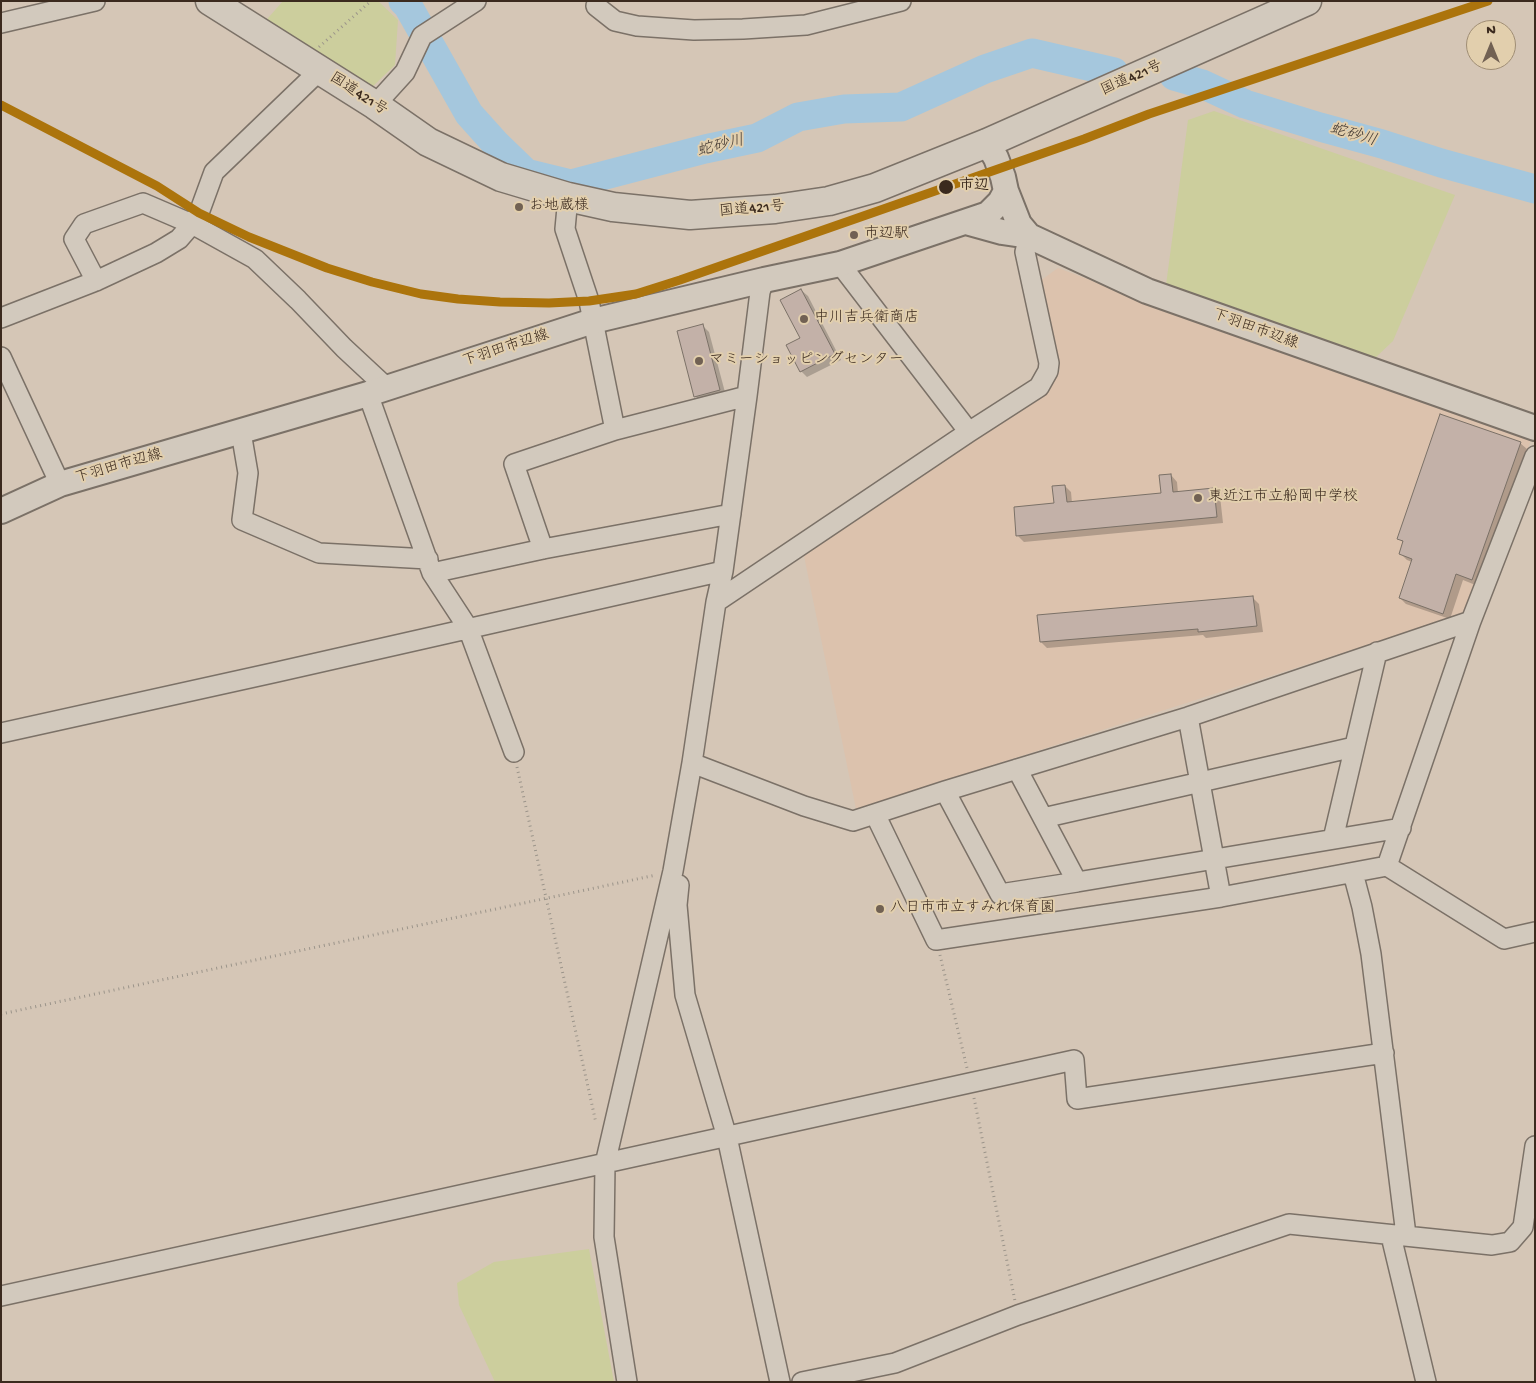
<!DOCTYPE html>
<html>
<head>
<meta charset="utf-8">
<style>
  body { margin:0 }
  #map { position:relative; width:1536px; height:1383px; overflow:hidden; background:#d5c6b6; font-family:"Gochi Hand",sans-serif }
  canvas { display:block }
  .frame { position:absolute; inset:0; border:2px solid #3b2a1e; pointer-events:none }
  .north { position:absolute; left:1466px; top:20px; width:50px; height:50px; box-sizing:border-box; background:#e2cfad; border:1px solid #9f8d74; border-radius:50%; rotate:0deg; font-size:14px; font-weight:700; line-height:20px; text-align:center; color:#3b2a1e }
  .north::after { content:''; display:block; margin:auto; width:18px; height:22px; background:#716153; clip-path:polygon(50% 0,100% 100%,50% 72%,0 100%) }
</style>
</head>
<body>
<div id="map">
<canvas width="1536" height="1383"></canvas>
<div class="frame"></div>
<div class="north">N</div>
</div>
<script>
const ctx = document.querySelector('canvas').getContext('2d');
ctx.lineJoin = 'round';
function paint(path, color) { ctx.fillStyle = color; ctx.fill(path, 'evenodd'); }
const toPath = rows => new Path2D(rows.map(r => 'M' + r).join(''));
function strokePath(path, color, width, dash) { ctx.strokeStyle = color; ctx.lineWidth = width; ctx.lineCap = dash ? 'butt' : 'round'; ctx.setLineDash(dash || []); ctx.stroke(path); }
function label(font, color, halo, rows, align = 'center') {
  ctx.font = font + ' "Gochi Hand","Klee One",sans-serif'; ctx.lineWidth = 4; ctx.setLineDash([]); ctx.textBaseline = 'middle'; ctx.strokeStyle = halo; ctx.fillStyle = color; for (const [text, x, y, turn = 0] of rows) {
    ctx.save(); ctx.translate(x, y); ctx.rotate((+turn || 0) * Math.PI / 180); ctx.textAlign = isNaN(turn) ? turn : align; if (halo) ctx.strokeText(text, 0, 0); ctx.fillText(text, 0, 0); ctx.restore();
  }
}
paint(toPath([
  [1058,268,1332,370,1531,440,1467,612,1420,628,856,809,804,556,1042,388,1060,371,1040,281]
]), '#dcc2ad');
paint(toPath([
  [283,1,378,1,398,20,395,65,368,91,261,26],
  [1214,111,1455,195,1393,341,1373,360,1166,285,1188,120],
  [589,1249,614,1382,495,1382,459,1305,457,1283,494,1262]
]), '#ccce9d');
paint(toPath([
  [801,290,808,296,841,360,807,377,801,371],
  [703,326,709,332,726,396,702,402,695,396],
  [1520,443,1527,449,1478,586,1463,580,1450,619,1406,604,1400,598,1412,562,1407,560,1400,553,1404,543,1399,539],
  [1171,475,1177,482,1178,493,1213,489,1220,496,1223,523,1024,542,1018,536,1055,504,1065,486,1071,492,1072,503,1162,494],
  [1253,598,1259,604,1263,632,1206,638,1203,635,1047,648,1041,642]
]), '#0003');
strokePath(toPath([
  [403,1,408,6,469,114,496,144,526,173,571,184,705,149,757,138,798,117,844,109,901,107,985,69,1032,53,1114,72],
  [1174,76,1202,84,1245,104,1320,127,1382,144,1441,163,1535,189]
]), '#a5c7dd', 29);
const building = toPath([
  [801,289,835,354,800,372,786,345,800,338,780,300,801,289],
  [703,324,720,390,694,397,677,331,703,324],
  [1440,414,1521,442,1472,580,1456,574,1443,614,1399,598,1412,559,1399,554,1403,541,1397,539,1440,414],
  [1171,474,1173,492,1214,488,1217,517,1016,536,1014,507,1054,503,1052,486,1065,485,1067,502,1161,493,1159,475,1171,474],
  [1253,596,1257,626,1198,632,1198,629,1040,642,1037,615,1253,596]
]);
paint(building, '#c3b1a8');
strokePath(building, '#7b7167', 1);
const minor = toPath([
  [596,6,615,21,637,26,694,30,743,29,806,25,901,1],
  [1,23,95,1],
  [375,105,405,72,422,36,476,1],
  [568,197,565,229,589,301,615,430],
  [840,264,969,432],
  [96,281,74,239,84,224,143,203,192,224,255,259,298,300,344,348,387,388],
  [1,318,96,281,156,253,179,239,192,224,199,213,214,172,319,71],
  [1,357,60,484],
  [368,394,432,573,468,628,514,752],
  [241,432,248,473,242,520,319,553,428,559],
  [543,549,514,464,615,430,747,396],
  [432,573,543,549,731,514],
  [716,602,969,432,1039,387,1048,371,1049,363,1025,252,1029,236],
  [1188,717,1221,897],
  [1,733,277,672,723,571],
  [692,763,804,806,853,821,945,791,1188,717,1471,621],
  [1017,769,1077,882,1401,828],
  [945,791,1000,894,1077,882],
  [875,814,936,940,1221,897,1387,866,1504,939,1535,932],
  [1043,818,1354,747],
  [1333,839,1377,652],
  [1387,866,1471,621,1535,456],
  [1353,873,1362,907,1371,954,1406,1235],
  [679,885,677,905,685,995,727,1137,780,1382],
  [1391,1236,1426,1382],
  [1,1296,1074,1060,1077,1099,1384,1053],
  [627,1382,604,1237,605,1164,673,871,692,763,716,602,723,571,747,396,760,292,764,280],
  [802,1382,895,1363,1018,1315,1289,1224,1492,1245,1510,1242,1523,1227,1535,1146]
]);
const major = toPath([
  [987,143,996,158,1003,177,1006,191,1019,224,1029,236,1147,291,1535,428],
  [966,222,1002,232,1029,236],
  [1,511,60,484,368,394,593,321,764,280,840,264,988,214,1000,202,1006,191]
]);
const highway = toPath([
  [210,1,375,105,428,142,501,177,568,197,613,207,690,215,775,209,829,201,875,188,987,143,1307,1]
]);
strokePath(minor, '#7b7167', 22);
strokePath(major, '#7b7167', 28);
strokePath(highway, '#7b7167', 31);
strokePath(toPath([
  [319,47,371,1],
  [517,767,596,1123],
  [940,955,967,1068],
  [1,1014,656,875],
  [974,1098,1015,1301]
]), '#9b948a', 3, [1, 4]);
strokePath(minor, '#d2c9bd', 19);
strokePath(major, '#d2c9bd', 24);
strokePath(highway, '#d2c9bd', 28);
strokePath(toPath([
  [1,105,157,186,199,213,249,237,327,268,372,282,421,294,458,299,500,302,549,303,589,301,636,294,680,280,1084,139,1149,114,1488,1]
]), '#ac740c', 9);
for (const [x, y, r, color] of [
  [946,187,8,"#3b2a1e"],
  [519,207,5,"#716153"],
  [854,235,5,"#716153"],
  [804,319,5,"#716153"],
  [699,361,5,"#716153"],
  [1198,498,5,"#716153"],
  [880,909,5,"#716153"]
]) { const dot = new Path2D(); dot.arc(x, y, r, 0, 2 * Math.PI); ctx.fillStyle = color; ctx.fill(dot); strokePath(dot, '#e2cfad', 2); }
label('15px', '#3b2a1e', '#e2cfad', [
  ["国道421号",1132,79,-24],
  ["国道421号",358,95,33],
  ["国道421号",752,210,-5],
  ["下羽田市辺線",1255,330,20],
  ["下羽田市辺線",506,349,-18],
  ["下羽田市辺線",119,467,-16]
]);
label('bold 15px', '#3b2a1e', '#e2cfad', [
  ["市辺",959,187]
], 'left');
label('15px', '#3b2a1e', '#e2cfad', [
  ["お地蔵様",529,207],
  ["市辺駅",864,235],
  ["中川吉兵衛商店",814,319],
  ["マミーショッピングセンター",709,361],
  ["東近江市立船岡中学校",1208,498],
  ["八日市市立すみれ保育園",890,909]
], 'left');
label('italic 16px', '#443a33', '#e2cfad', [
  ["蛇砂川",1353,136,16],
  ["蛇砂川",721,147,-14]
]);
</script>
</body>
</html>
